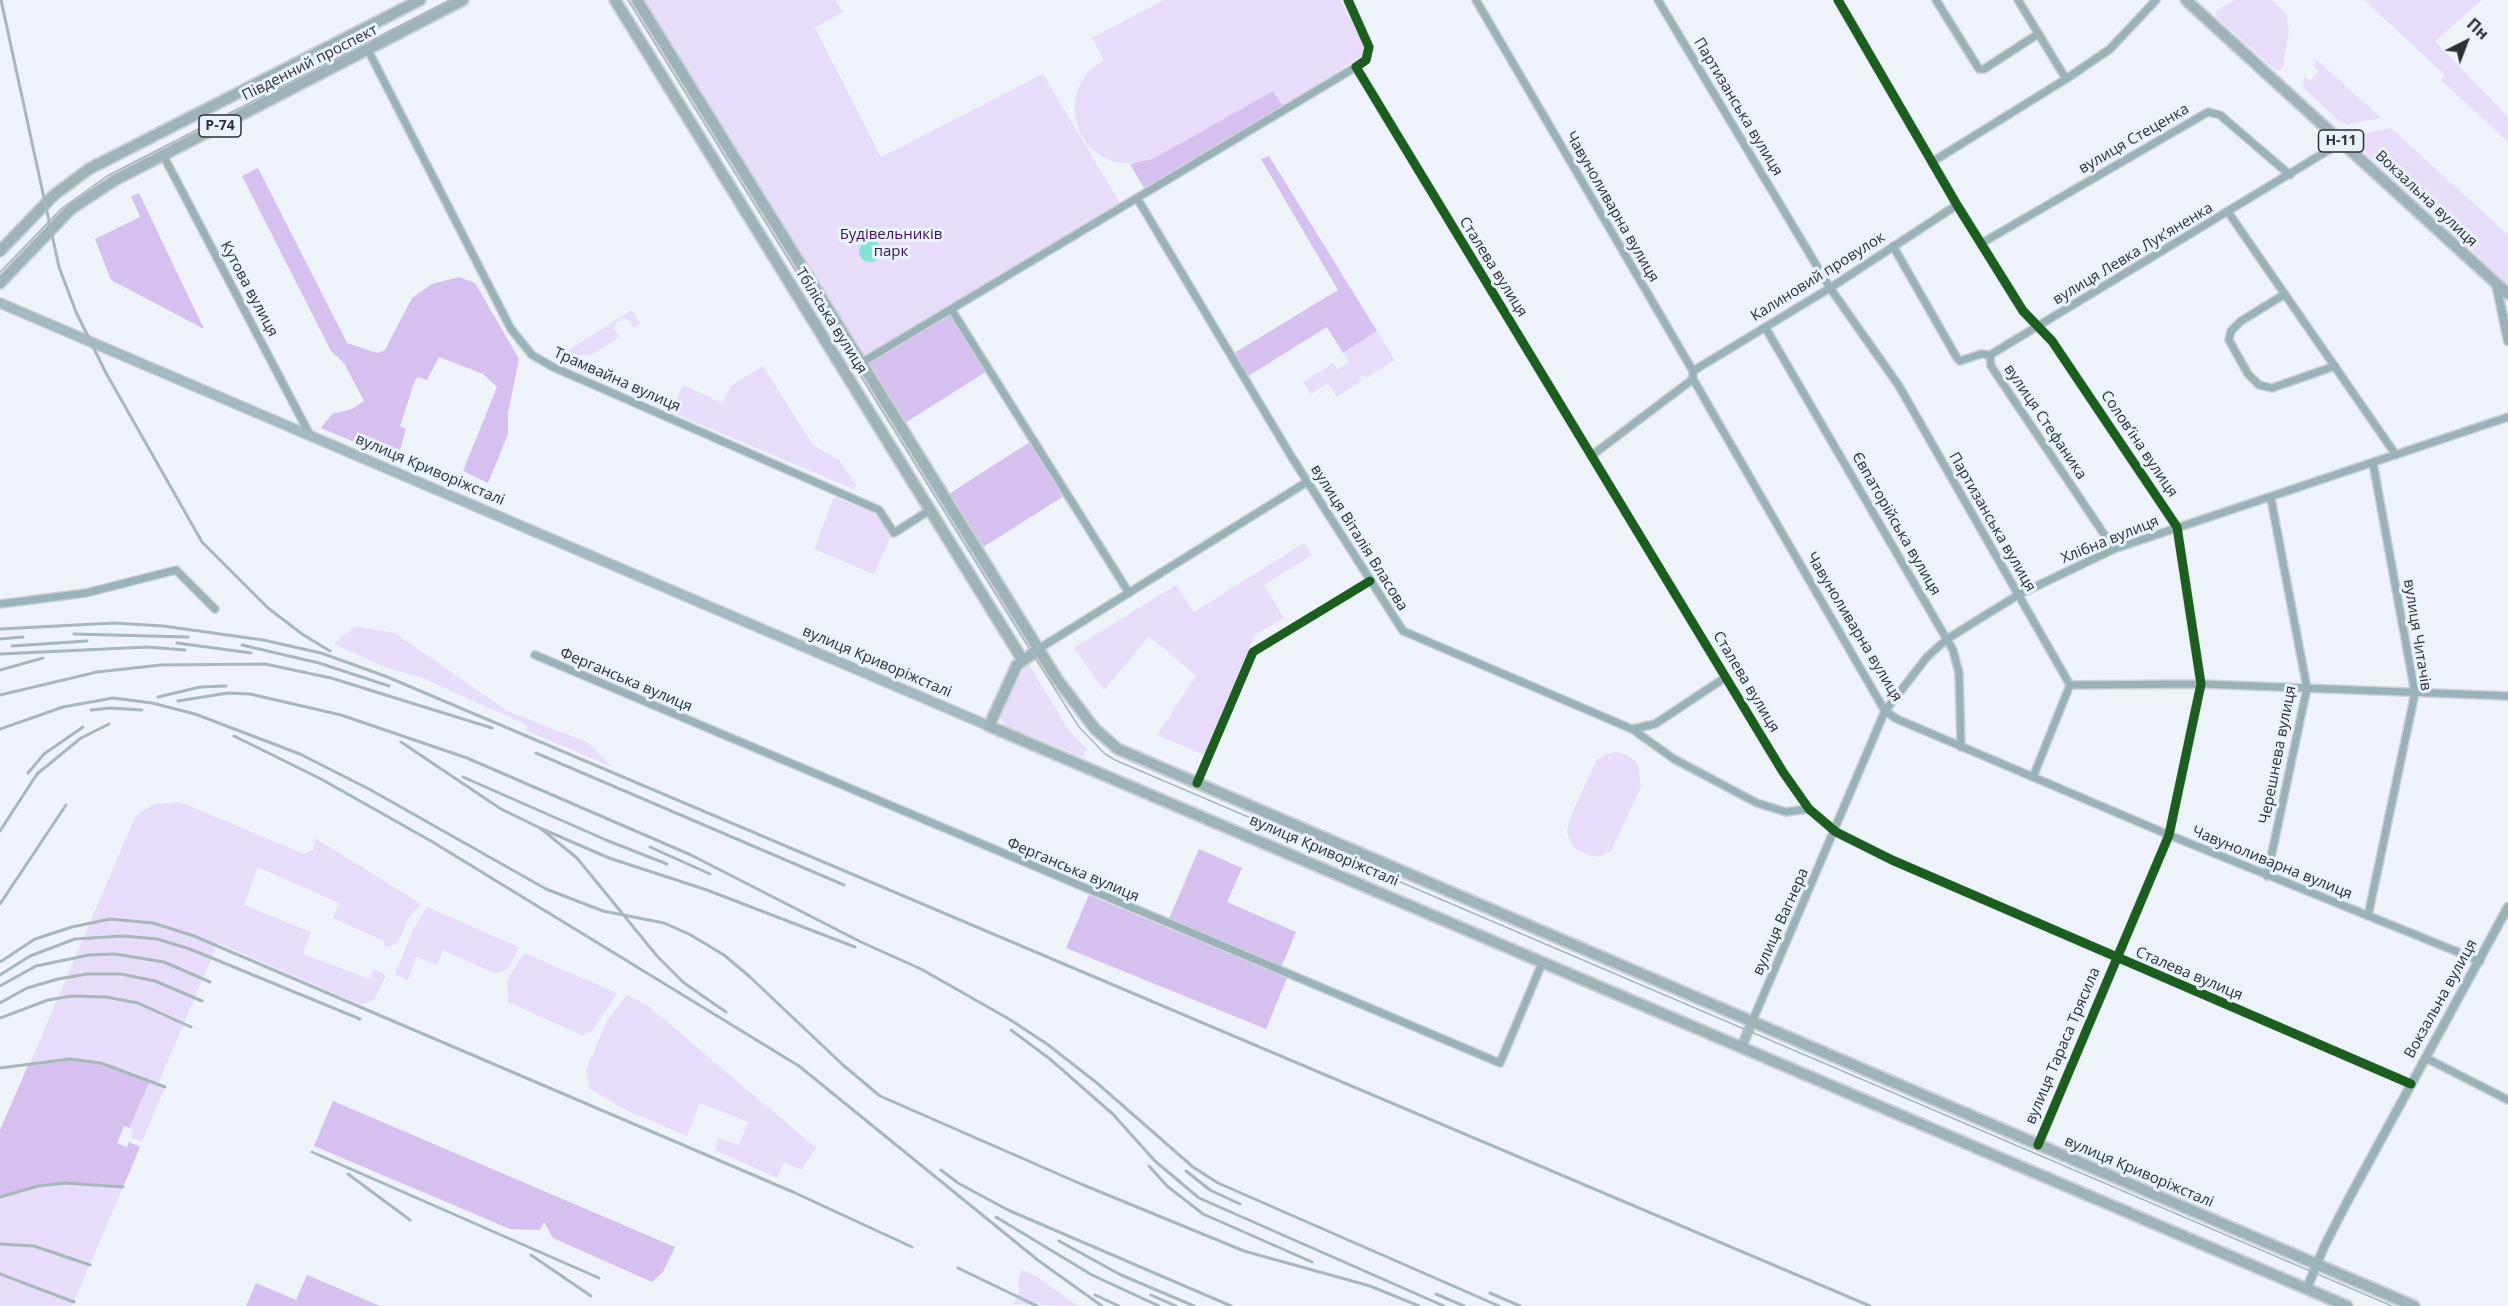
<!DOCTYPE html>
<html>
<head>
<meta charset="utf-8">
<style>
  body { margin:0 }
  #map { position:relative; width:2508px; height:1306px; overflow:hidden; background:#edf3f8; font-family:"Open Sans",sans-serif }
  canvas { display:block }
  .north { position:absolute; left:2436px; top:12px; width:60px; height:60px; -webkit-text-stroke:4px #e9f3fc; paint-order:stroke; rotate:42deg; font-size:16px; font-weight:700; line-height:24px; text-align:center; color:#2d3034 }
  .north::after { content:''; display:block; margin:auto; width:21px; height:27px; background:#2d3034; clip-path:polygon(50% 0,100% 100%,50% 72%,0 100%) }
</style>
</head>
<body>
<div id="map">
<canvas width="2508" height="1306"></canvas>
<div class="north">Пн</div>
</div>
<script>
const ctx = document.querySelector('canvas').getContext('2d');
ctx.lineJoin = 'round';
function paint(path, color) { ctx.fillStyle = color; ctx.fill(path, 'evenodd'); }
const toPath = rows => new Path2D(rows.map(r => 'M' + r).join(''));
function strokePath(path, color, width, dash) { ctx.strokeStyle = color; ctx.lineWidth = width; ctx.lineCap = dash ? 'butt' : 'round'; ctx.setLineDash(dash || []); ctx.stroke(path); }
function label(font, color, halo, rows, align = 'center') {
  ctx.font = font + ' "Open Sans",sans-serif'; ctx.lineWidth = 6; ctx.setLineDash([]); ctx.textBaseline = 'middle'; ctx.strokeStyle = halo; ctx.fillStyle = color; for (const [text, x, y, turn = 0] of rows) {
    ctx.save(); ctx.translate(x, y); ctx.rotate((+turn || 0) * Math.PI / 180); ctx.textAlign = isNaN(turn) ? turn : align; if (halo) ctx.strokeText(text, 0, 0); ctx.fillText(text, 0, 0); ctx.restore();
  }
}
paint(toPath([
  [637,0,835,0,843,12,815,28,881,157,1043,74,1122,207,861,363],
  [1164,0,1340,0,1364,43,1364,55,1283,106,1274,91,1153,159,1138,163,1114,162,1099,155,1087,144,1079,131,1075,115,1075,99,1080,84,1089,71,1104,60,1092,38],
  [2234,0,2272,0,2286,14,2289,31,2283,67,2280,70,2275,70,2215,16,2216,11],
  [2364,0,2482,0,2435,41,2508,117,2508,142,2441,80,2445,75],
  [2316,59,2381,118,2348,124,2340,122,2303,87,2304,76,2310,81,2319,71,2314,67],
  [2391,128,2508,235,2508,284,2352,140,2351,137,2355,135],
  [632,310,640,324,633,328,629,320,621,319,616,322,614,329,620,337,591,355,559,356],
  [1377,331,1395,360,1367,378,1364,375,1359,378,1361,381,1337,397,1328,383,1311,394,1303,382,1333,363,1337,369,1349,362,1343,353],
  [763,366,813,445,839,460,857,486,853,489,671,412,683,385,722,403,731,386],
  [834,497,876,514,891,536,874,574,814,549],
  [1304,543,1312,555,1264,585,1284,618,1255,635,1204,755,1157,735,1196,676,1149,636,1104,690,1074,648,1176,585,1194,612],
  [355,626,395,633,507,711,587,742,612,767,527,731,527,725,420,677,387,668,334,644],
  [1026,664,1029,665,1070,732,1087,749,1083,757,1006,726,1002,721,1001,717],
  [1617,752,1629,756,1638,764,1641,787,1611,851,1600,857,1588,855,1575,848,1570,840,1567,832,1569,820,1596,761,1605,754],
  [180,802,304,854,313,850,315,838,421,904,409,917,398,942,389,947,384,946,384,941,333,918,339,903,258,867,244,905,311,932,303,954,370,979,374,970,386,975,374,1000,361,1005,218,943,158,1084,165,1087,142,1142,130,1137,133,1129,129,1128,150,1081,101,1063,70,1059,30,1063,135,817,151,805],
  [427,907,519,947,509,967,504,971,494,973,443,950,437,965,416,957,408,980,395,974,414,928],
  [524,953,617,993,593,1030,582,1035,508,1002,507,980],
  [627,995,647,1005,816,1148,801,1170,784,1162,777,1178,715,1150,719,1138,739,1145,748,1122,700,1103,687,1136,628,1111,590,1089,586,1070,607,1021],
  [65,1183,123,1187,72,1306,0,1306,0,1197,38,1186],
  [1022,1270,1036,1276,1078,1306,1014,1304,1019,1292,1018,1279]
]), '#e7dcfa');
paint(toPath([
  [1273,91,1283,106,1144,188,1130,164,1153,159],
  [1269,156,1377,331,1343,353,1327,327,1245,378,1231,355,1338,290,1261,159],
  [258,168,347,343,377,353,385,350,412,298,432,284,459,277,475,283,519,359,508,413,508,434,488,483,463,471,497,387,483,374,439,357,427,380,418,377,415,380,400,426,406,429,397,460,321,428,332,414,352,409,364,401,344,363,331,351,242,176],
  [139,193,204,329,111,280,95,239,140,217,131,196],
  [951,309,989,370,900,426,861,363],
  [1033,440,1067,494,977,551,944,497],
  [1199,849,1242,868,1227,902,1296,932,1281,968,1168,921],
  [1089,895,1287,978,1266,1029,1066,948],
  [70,1059,101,1063,150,1081,129,1128,124,1126,117,1143,127,1147,129,1142,140,1147,123,1187,65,1183,38,1186,0,1197,0,1130,29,1063],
  [333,1101,675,1247,663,1272,652,1282,553,1238,544,1222,540,1230,510,1229,314,1146],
  [307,1275,380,1306,246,1306,256,1283,296,1300]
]), '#d5c0ef');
paint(toPath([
  '859 251a11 11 0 1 1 22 0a11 11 0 1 1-22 0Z'
]), '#83e4d6');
const minor = toPath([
  [1348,0,1369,47,1366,60,1356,67,1783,772,1809,809,1836,832,1892,860,2411,1084],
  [1476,0,1693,371,1693,379,1885,711,1897,719,2169,835,2480,961],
  [1658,0,1830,288,1899,386,2070,685,2201,684,2508,696],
  [1838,0,1957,205,2023,311,2052,341,2177,527,2201,684,2169,835,2038,1145],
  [1936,0,1979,69,1984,69,2038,34],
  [2018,0,2066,79,2110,49,2156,0],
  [368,50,511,329,532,355,553,367,879,510,894,533,930,510],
  [163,155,310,435],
  [1932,162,2066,79],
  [1137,198,1291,456,1403,631,1632,729,1674,759,1757,803,1786,812,1809,809],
  [2228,212,2396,455],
  [1982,243,2208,112,2220,115,2290,175],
  [1893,246,1957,358,1960,361,1981,354,1990,355,1991,366,2114,549],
  [2285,294,2241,321,2231,331,2229,340,2248,374,2259,385,2272,388,2335,366],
  [951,309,1129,593],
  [1765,327,1953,650,1959,673,1961,747],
  [1990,355,2342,142],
  [861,363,1356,67],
  [1693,371,1830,288,1957,205],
  [1591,456,1693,379],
  [0,604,86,593,176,570,215,609],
  [1040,648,1307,482],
  [535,655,1500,1063,1543,961],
  [1632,729,1655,724,1726,677],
  [2033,777,2070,685],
  [2267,876,2307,688,2271,499],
  [2368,916,2415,693,2373,463],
  [1752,1022,1885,711,1927,657,1947,639,2018,595,2114,549,2508,417],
  [2426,1058,2508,1100]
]);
const tertiary = toPath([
  [2496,283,2508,341],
  [2307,1288,2324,1247,2347,1202,2508,907]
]);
const secondary = toPath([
  [0,303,989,726],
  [1742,1046,1752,1022]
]);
const primary = toPath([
  [615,0,1022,659],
  [637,0,1057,679,1095,729,1118,749,2414,1306],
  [2186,0,2508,294],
  [0,251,54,195,89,169,420,0],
  [0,283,71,209,115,180,463,0],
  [1040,648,1017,665,989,726,2347,1306]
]);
strokePath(minor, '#cbd0d4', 10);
strokePath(tertiary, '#cbd0d4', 11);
strokePath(secondary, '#cbd0d4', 12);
strokePath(primary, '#cbd0d4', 14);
strokePath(minor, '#99b2b7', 7);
strokePath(tertiary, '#99b2b7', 8);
strokePath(secondary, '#a3b9bf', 9);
strokePath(primary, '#9db3b8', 10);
strokePath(toPath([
  [628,0,1032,653,1079,727,1104,753,1115,760,2392,1306],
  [0,272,61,209,107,176,450,0]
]), '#a8b7bc', 1.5);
strokePath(toPath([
  [1,0,59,267,76,312,106,373,202,542,268,608,302,634,330,651],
  [0,629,114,623,163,626,263,640,321,653,385,676,1870,1306],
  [74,634,188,637],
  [0,639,23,637],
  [177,643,251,653],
  [242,645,319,663,389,686],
  [12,646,87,641],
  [0,654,147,647,185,650],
  [0,670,43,658],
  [0,695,97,672,161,665,265,664,331,678,492,728],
  [158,697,200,687,226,686],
  [178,701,228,693,250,694,341,715,467,758,691,855,861,942,921,969,1009,1019,1047,1044,1097,1083,1193,1167,1218,1183,1499,1306],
  [91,710,110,708,142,710],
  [0,729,63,707,113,698,152,703,195,714,300,754,369,789,546,889,603,911,664,923,689,934,724,955,750,977,843,1065,880,1096,1081,1184,1244,1251,1370,1286,1419,1306],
  [234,736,321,779,431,841,799,1066,1039,1261,1102,1306],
  [401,742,501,809,540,828,609,858,707,890,855,947],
  [536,753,844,885],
  [28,773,44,754,83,727],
  [463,777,606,840,667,864],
  [540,828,577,858,657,956,684,983,726,1012],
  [0,831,37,774,81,738,109,724],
  [650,847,710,874],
  [0,904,66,805],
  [0,962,35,939,72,927,110,919,153,923,194,936,793,1192,912,1247],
  [0,975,30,956,75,939,123,936,157,939,190,949,360,1019],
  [0,986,36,966,89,955,115,954,164,962,210,982],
  [0,1003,27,988,58,979,87,974,121,974,155,981,202,1001],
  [0,1018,48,1000,71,996,106,997,138,1003,191,1027],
  [1011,1030,1050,1059,1115,1116],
  [0,1068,70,1059,101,1063,165,1087],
  [1110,1111,1155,1161,1199,1198,1444,1306],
  [312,1152,599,1278],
  [1149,1166,1167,1186,1203,1214,1312,1262],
  [941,1170,958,1183,1008,1210,1231,1306],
  [1186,1171,1210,1190,1240,1204],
  [348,1174,410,1220],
  [0,1197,38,1186,65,1183,123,1187],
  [996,1217,1092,1275,1159,1306],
  [1059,1241,1121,1275,1194,1306],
  [0,1244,34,1246,90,1265],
  [531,1255,591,1296],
  [958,1268,1037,1306],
  [0,1274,74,1302],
  [1490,1293,1520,1306],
  [1436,1294,1464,1306],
  [1095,1295,1119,1306],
  [1151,1295,1176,1306]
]), '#a8b7bc', 3);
strokePath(toPath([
  [1348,0,1369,47,1366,60,1356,67,1783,772,1809,809,1836,832,1892,860,2411,1084],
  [1838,0,1957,205,2023,311,2052,341,2177,527,2201,684,2169,835,2038,1145],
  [1197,783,1253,652,1370,581]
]), '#1b5e20', 9);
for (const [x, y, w] of [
  [220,126,42],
  [2341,141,45]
]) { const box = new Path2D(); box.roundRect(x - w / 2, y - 11, w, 22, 4.5); ctx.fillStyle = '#e9f3fc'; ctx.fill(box); strokePath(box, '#2d3034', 1.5); }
label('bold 14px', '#2d3034', null, [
  ["Р-74",220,126],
  ["Н-11",2341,141]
]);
label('15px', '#2d3034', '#e9f3fc', [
  ["Південний проспект",310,63,-27],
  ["Партизанська вулиця",1738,107,59],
  ["вулиця Стеценка",2134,139,-30],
  ["Вокзальна вулиця",2426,199,43],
  ["Чавуноливарна вулиця",1612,207,60],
  ["вулиця Левка Лукʼяненка",2133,254,-31],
  ["Сталева вулиця",1493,267,58],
  ["Калиновий провулок",1818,277,-32],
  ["Кутова вулиця",249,289,62],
  ["Тбіліська вулиця",831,321,58],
  ["Трамвайна вулиця",617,380,24],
  ["вулиця Стефаника",2045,422,56],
  ["Соловʼїна вулиця",2139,444,56],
  ["вулиця Криворіжсталі",430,470,23],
  ["Партизанська вулиця",1992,522,60],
  ["Євпаторійська вулиця",1896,524,60],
  ["вулиця Віталія Власова",1359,538,58],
  ["Хлібна вулиця",2110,540,-22],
  ["Чавуноливарна вулиця",1854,627,59],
  ["вулиця Читачів",2417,635,81],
  ["вулиця Криворіжсталі",877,662,23],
  ["Ферганська вулиця",626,680,23],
  ["Сталева вулиця",1746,682,59],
  ["Черешнева вулиця",2278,755,-79],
  ["вулиця Криворіжсталі",1324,851,23],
  ["Чавуноливарна вулиця",2272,863,22],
  ["Ферганська вулиця",1073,870,23],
  ["вулиця Вагнера",1781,922,-66],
  ["Сталева вулиця",2189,974,23],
  ["Вокзальна вулиця",2441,999,-61],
  ["вулиця Тараса Трясила",2063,1046,-67],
  ["вулиця Криворіжсталі",2139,1172,23]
]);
label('15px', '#3b0f58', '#e9f3fc', [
  ["Будівельників",891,235],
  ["парк",891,252]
]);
</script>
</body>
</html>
